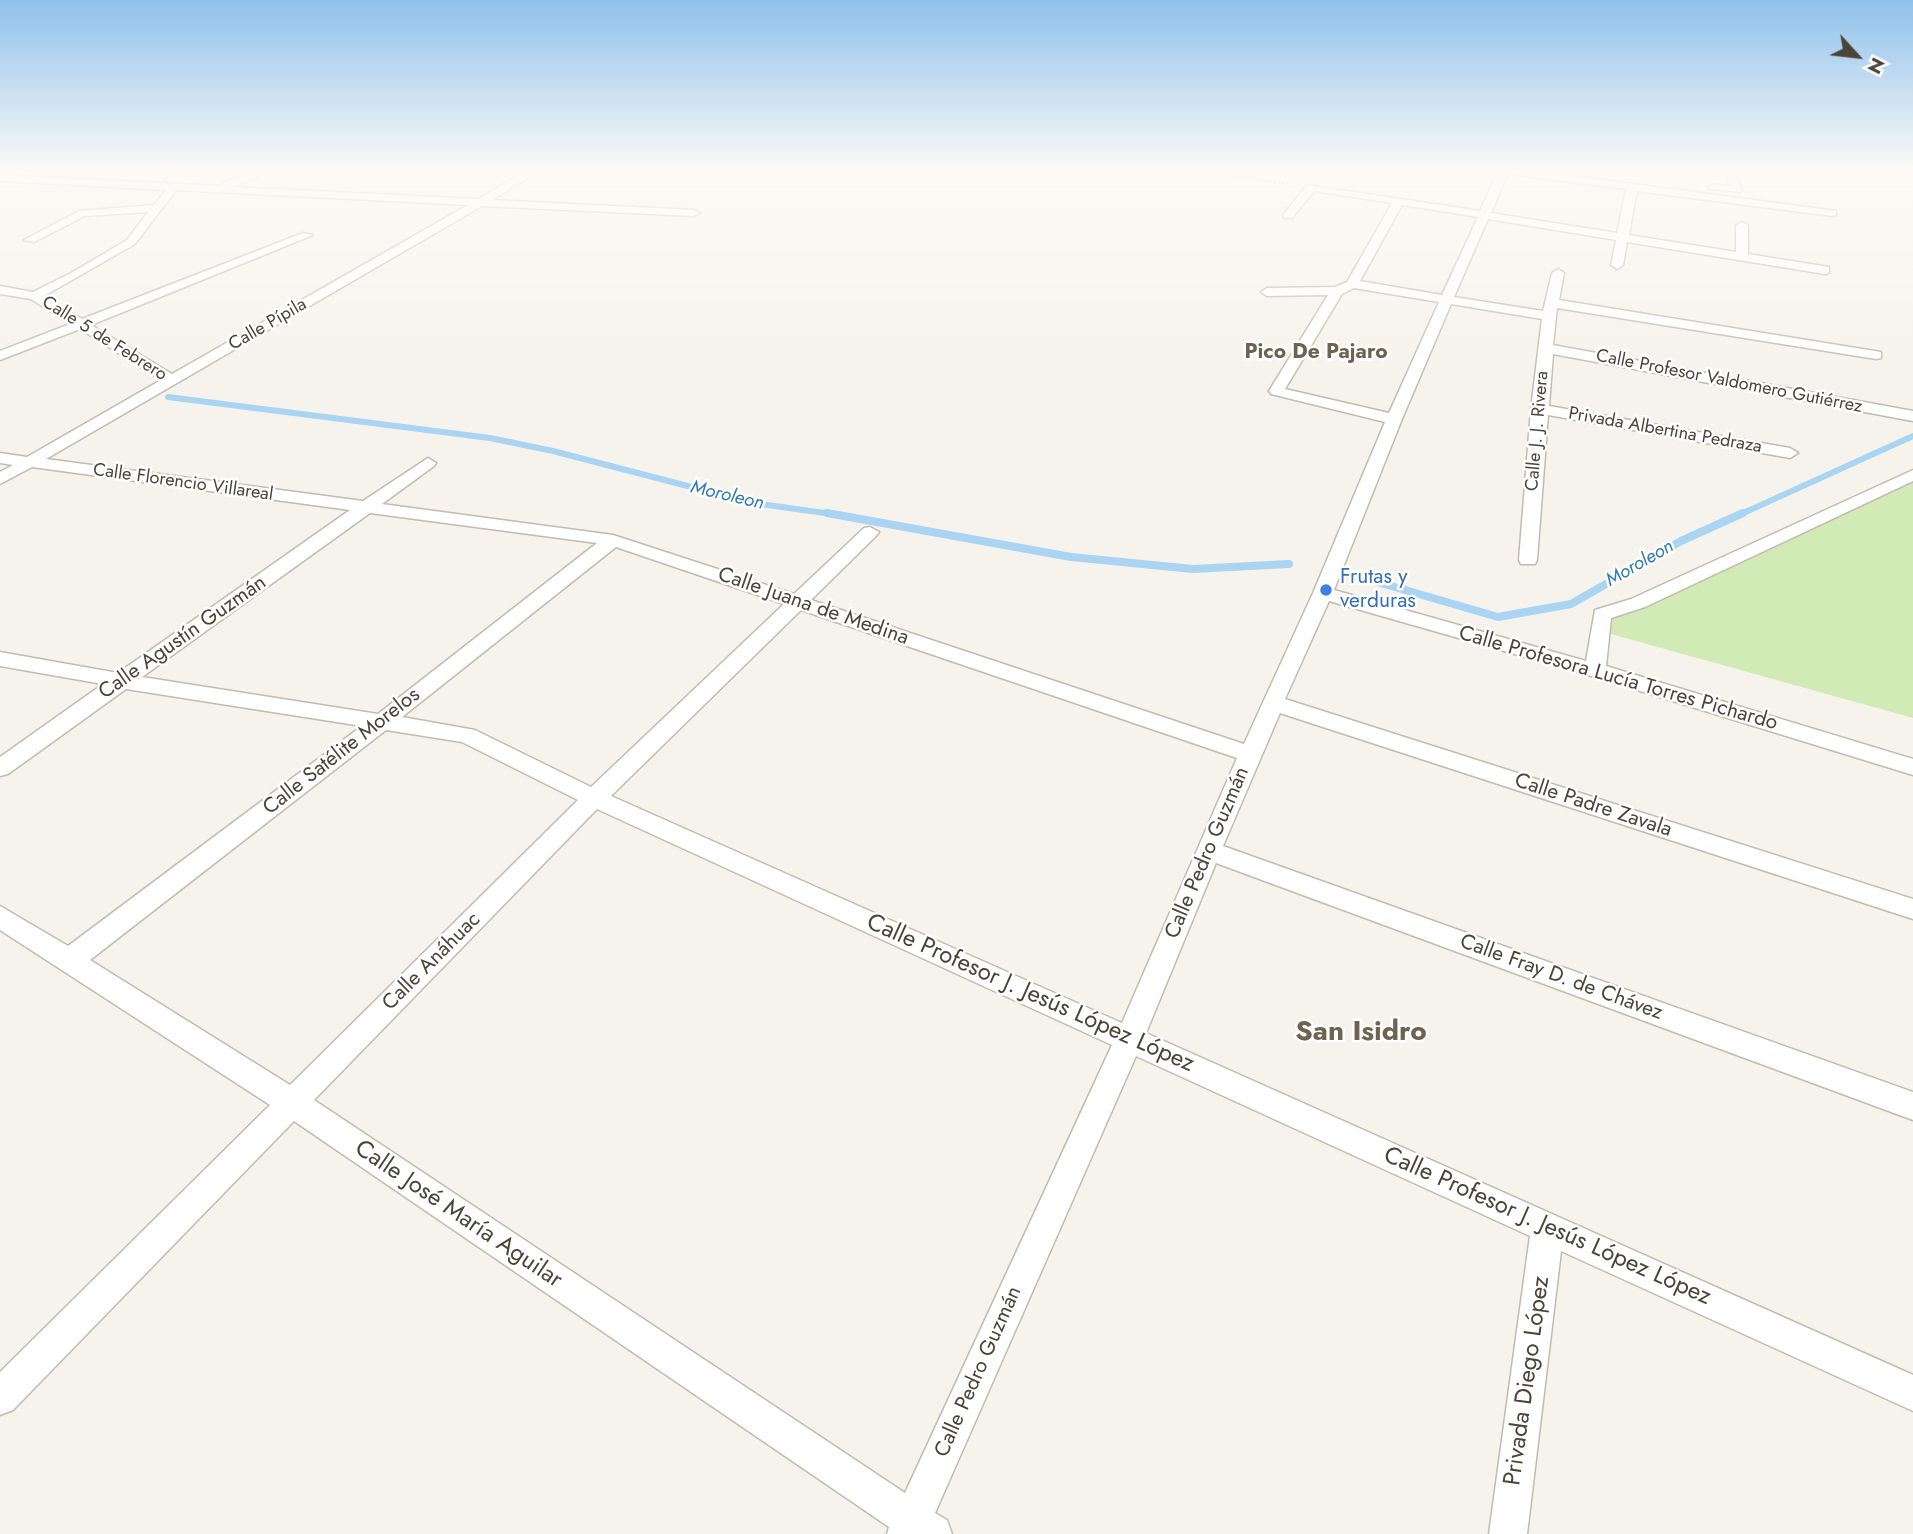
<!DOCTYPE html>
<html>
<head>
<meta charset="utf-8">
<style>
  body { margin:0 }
  #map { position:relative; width:1913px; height:1534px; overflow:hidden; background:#f6f3ec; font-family:Jost,sans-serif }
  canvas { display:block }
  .north { position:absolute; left:1822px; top:21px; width:70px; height:70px; -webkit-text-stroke:5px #fff; paint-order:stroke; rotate:117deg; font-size:19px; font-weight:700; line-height:28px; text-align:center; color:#4b4439 }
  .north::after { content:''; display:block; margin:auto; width:24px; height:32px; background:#4b4439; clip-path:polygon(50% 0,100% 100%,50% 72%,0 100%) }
</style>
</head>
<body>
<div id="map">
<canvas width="1913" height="1534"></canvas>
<div class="north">N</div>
</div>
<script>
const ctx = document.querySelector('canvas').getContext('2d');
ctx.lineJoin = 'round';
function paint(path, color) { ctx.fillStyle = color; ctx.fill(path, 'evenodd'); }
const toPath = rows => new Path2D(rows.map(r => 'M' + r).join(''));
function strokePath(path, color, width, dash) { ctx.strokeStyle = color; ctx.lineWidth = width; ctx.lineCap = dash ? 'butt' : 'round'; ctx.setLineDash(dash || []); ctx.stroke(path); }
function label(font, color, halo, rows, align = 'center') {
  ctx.font = font + ' Jost,sans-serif'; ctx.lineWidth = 5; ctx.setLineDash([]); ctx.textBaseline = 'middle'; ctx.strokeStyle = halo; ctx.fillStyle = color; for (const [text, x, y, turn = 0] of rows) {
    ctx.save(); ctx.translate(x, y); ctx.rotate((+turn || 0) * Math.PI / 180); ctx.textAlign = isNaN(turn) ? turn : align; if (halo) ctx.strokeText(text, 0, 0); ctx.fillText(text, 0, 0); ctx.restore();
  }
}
paint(toPath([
  [1913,475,1913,718,1600,631,1602,614]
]), '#d2eab5');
strokePath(toPath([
  [163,183,171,170]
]), '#a9d4f2', 4.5);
strokePath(toPath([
  [168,397,490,438,553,451,753,503,839,515],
  [1739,515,1913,436]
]), '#a9d4f2', 6);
strokePath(toPath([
  [827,513,1071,557,1193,569,1289,564],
  [1357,576,1498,617,1571,604,1681,541,1743,513]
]), '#a9d4f2', 8);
const street = toPath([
  [257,170,272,170,233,187,478,199,528,170,541,170,492,200,694,210,700,213,694,216,482,206,46,459,363,501,428,458,436,463,434,466,382,504,613,535,794,594,864,528,870,527,879,532,876,536,811,600,1244,744,1313,593,1385,422,1271,394,1269,391,1328,295,1267,296,1261,292,1267,288,1335,287,1347,282,1392,203,1314,191,1292,218,1284,218,1284,214,1307,185,1480,211,1498,170,1529,170,1836,211,1836,215,1832,216,1637,191,1629,235,1736,252,1736,225,1742,222,1748,225,1748,254,1829,267,1829,273,1825,274,1627,242,1623,265,1617,269,1611,265,1616,240,1488,219,1454,297,1543,311,1552,273,1558,269,1564,273,1559,300,1881,352,1881,358,1876,359,1557,308,1553,345,1913,411,1913,421,1553,354,1549,406,1790,448,1798,453,1790,458,1548,415,1537,560,1535,564,1521,564,1519,560,1531,409,1542,319,1451,304,1402,419,1334,590,1586,661,1595,610,1631,599,1913,470,1913,481,1645,607,1611,618,1606,666,1913,759,1913,775,1588,675,1329,601,1285,699,1913,899,1913,919,1280,713,1223,846,1913,1092,1913,1120,1216,863,1146,1033,1913,1375,1913,1411,1561,1251,1527,1534,1489,1534,1530,1236,1136,1056,935,1513,947,1520,952,1534,887,1534,889,1527,294,1121,13,1410,0,1415,0,1372,270,1105,0,930,0,906,68,946,362,726,126,689,8,774,0,776,0,757,103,684,0,666,0,652,118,673,350,510,32,467,0,484,0,472,13,465,0,463,0,453,27,457,161,380,80,329,0,360,0,351,70,324,31,299,0,294,0,286,33,292,71,273,127,240,148,212,85,216,34,242,24,240,79,211,154,205,166,190,0,181,0,175,222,186,223,183,257,170],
  [1508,174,1626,189,1617,233,1491,213,1508,174],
  [176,190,468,205,172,374,91,325,313,235,303,233,82,319,44,296,135,244,176,190],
  [1402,205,1478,217,1442,295,1360,281,1402,205],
  [1354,288,1439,302,1389,413,1285,389,1342,294,1354,288],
  [370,513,597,543,378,714,142,677,370,513],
  [616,547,784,604,591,787,475,730,402,717,616,547],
  [801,610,1237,758,1122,1023,611,796,801,610],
  [386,730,462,742,578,800,290,1085,90,960,386,730],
  [597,809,1112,1045,905,1493,314,1100,597,809],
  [1724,170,1734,170,1742,190,1741,192,1709,189,1708,187,1713,184,1730,186,1724,170]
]);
strokePath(street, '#c2bbae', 3);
strokePath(toPath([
  [1191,170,1289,184]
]), '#c4b79f', 2.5, [2, 2]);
paint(street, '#fff');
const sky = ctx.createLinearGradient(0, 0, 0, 385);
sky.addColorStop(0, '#8fc1ec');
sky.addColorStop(0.44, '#fbfaf6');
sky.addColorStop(1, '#fbfaf600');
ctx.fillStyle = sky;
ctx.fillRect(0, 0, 1913, 385);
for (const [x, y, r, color] of [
  [1326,590,7,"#3f7fe0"]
]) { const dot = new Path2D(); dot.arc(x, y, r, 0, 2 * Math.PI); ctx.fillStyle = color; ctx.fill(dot); strokePath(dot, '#fff', 2.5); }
label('18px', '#4b4439', '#fff', [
  ["Calle Pípila",268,325,-30],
  ["Calle 5 de Febrero",104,339,32],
  ["Calle Profesor Valdomero Gutiérrez",1729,382,11],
  ["Calle J. J. Rivera",1538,431,-85],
  ["Privada Albertina Pedraza",1665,431,10],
  ["Calle Florencio Villareal",183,483,8]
]);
label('italic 19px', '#2e7ab2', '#fff', [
  ["Moroleon",727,496,13],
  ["Moroleon",1640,564,-30]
]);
label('bold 21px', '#6e6250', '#fff', [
  ["Pico De Pajaro",1316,353]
]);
label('21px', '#366cbe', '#fff', [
  ["Frutas y",1340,578],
  ["verduras",1340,602]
], 'left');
label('21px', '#4b4439', '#fff', [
  ["Calle Juana de Medina",813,607,19],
  ["Calle Agustín Guzmán",183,638,-35],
  ["Calle Profesora Lucía Torres Pichardo",1618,679,16],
  ["Calle Satélite Morelos",342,752,-38],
  ["Calle Padre Zavala",1593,806,18],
  ["Calle Pedro Guzmán",1208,853,-67],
  ["Calle Anáhuac",432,962,-45],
  ["Calle Fray D. de Chávez",1561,978,20],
  ["Calle Pedro Guzmán",979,1372,-66]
]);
label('24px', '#4b4439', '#fff', [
  ["Calle Profesor J. Jesús López López",1030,994,24],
  ["Calle José María Aguilar",458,1215,34],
  ["Calle Profesor J. Jesús López López",1547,1227,24],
  ["Privada Diego López",1528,1381,-82]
]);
label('bold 28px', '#6e6250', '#fff', [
  ["San Isidro",1361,1033]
]);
</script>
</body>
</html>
